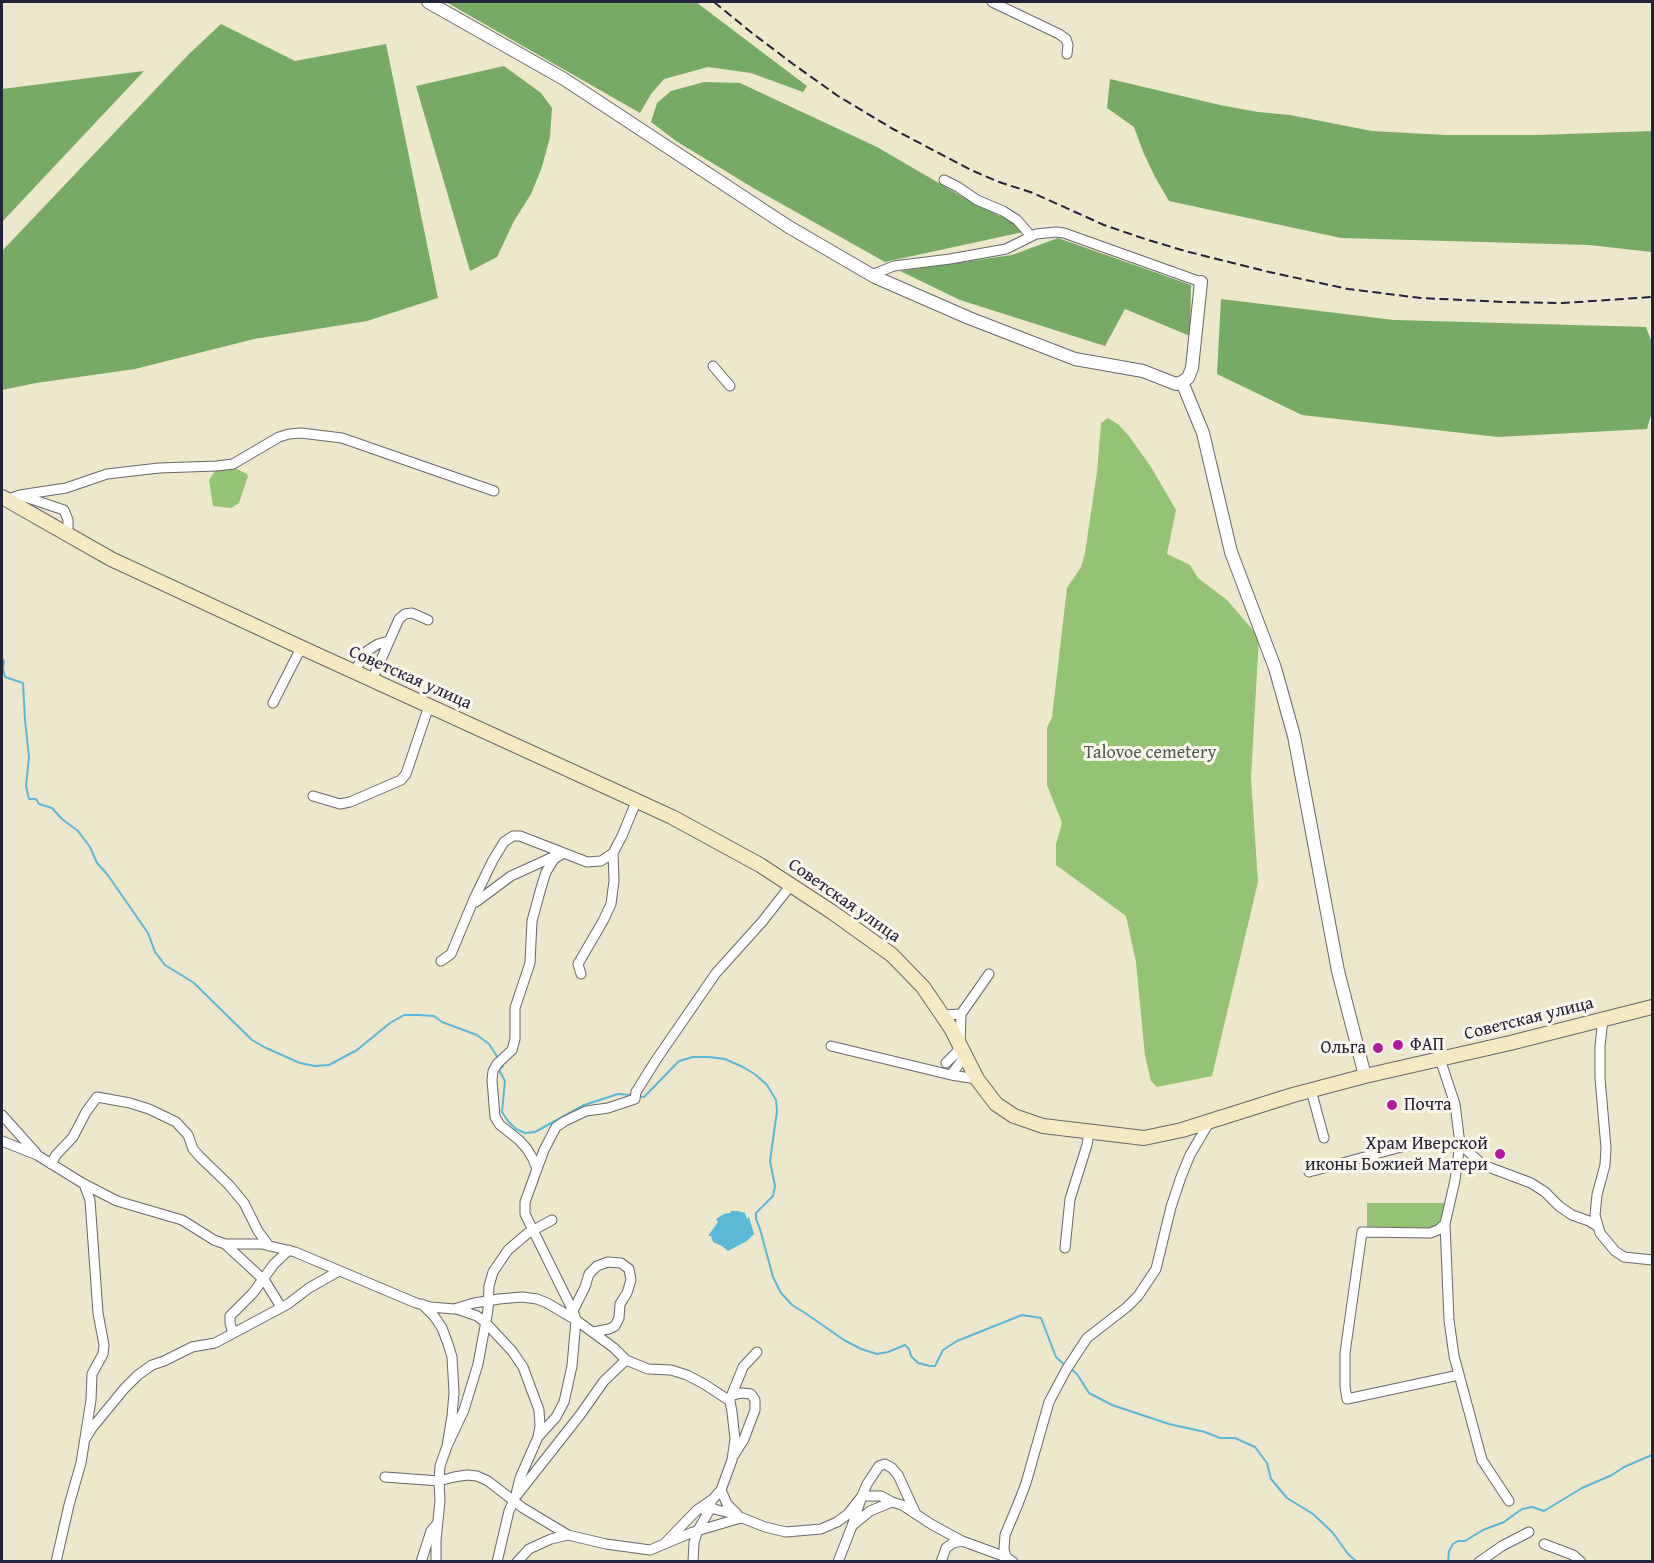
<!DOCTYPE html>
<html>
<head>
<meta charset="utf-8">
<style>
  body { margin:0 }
  #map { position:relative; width:1654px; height:1563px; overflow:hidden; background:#ede7cb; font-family:"Gentium Book Plus",serif }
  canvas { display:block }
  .frame { position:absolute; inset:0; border:3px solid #22223b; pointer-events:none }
</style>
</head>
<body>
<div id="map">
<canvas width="1654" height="1563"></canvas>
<div class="frame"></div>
</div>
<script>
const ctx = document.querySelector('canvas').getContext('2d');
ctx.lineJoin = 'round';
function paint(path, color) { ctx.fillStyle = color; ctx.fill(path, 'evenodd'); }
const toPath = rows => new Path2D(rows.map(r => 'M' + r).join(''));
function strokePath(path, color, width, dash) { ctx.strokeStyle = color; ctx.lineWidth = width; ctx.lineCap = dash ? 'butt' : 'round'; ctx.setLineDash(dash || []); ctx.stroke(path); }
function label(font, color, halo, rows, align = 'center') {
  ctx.font = font + ' "Gentium Book Plus",serif'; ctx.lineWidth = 6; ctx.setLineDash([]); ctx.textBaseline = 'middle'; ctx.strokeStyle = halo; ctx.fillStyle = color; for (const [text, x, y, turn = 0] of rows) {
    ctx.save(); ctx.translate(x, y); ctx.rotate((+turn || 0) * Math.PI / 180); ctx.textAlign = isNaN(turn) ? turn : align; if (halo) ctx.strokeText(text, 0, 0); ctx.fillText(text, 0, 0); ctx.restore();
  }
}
paint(toPath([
  [1108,418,1119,425,1129,436,1151,467,1176,510,1167,554,1190,565,1198,578,1227,600,1259,637,1251,778,1258,882,1212,1076,1157,1087,1151,1081,1145,1056,1136,962,1126,916,1056,865,1056,844,1062,823,1047,785,1047,728,1052,717,1067,588,1081,567,1085,553,1097,472,1101,423],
  [223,468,235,468,247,474,248,476,239,503,231,508,213,506,209,480,215,471],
  [1367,1203,1445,1203,1442,1223,1430,1231,1367,1230]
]), '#94c473');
paint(toPath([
  [446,2,696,2,807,86,803,92,751,73,708,67,664,79,651,94,640,113],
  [221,24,295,61,386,44,438,298,367,321,254,339,135,369,36,383,2,390,2,251,189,54],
  [504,66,541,93,552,108,550,137,542,167,531,194,514,221,497,257,470,271,416,86],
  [144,71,2,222,2,89],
  [1110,79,1220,105,1258,112,1290,115,1372,131,1445,135,1539,135,1652,131,1652,252,1589,245,1341,238,1169,201,1155,177,1144,154,1134,127,1107,108],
  [704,82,740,83,877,147,968,200,1012,222,1023,232,885,262,755,189,676,141,651,122,657,103,671,91],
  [1058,238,1191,285,1190,336,1125,309,1105,346,960,300,900,271,1012,255],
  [1221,299,1394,320,1646,327,1652,343,1652,411,1647,429,1498,437,1302,415,1217,374]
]), '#77aa65');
paint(toPath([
  [731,1211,738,1211,745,1213,747,1219,749,1217,754,1234,747,1241,728,1251,722,1246,713,1242,711,1236,708,1236,718,1222,716,1219,724,1214,730,1213]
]), '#59b9d7');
strokePath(toPath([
  [2,658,4,661,3,669,5,677,23,683,25,720,29,757,26,786,29,799,36,799,39,804,52,808,62,819,78,831,90,847,97,863,107,874,148,933,155,952,165,965,194,983,252,1040,266,1048,300,1063,315,1066,329,1065,357,1050,390,1023,404,1015,419,1015,434,1016,442,1022,477,1035,489,1044,498,1058],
  [501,1063,503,1066,499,1070,505,1081,502,1112,508,1121,516,1129,525,1133,535,1132,584,1105,618,1094,632,1095],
  [638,1096,644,1097,679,1061,693,1057,709,1057,725,1059,743,1067,756,1075,767,1085,776,1100,777,1111,770,1161,775,1186,773,1196,756,1213,756,1219,760,1229,773,1277,781,1293,792,1305,805,1313,844,1340,861,1349,877,1354,888,1352,905,1345,909,1349,911,1356,918,1363,930,1366,935,1366,943,1350,957,1341,1022,1315,1041,1318,1056,1357,1066,1366],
  [1071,1369,1077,1374,1089,1393,1112,1405,1169,1424,1205,1432,1220,1438,1235,1438,1255,1447,1267,1463,1271,1479,1287,1498,1313,1514,1333,1533,1348,1554,1357,1562],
  [1448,1562,1449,1551,1453,1544,1458,1541,1465,1541,1483,1530,1504,1522,1522,1509,1532,1507,1544,1511,1582,1488,1612,1475,1624,1467,1652,1455]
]), '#59b9d7', 2);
const minor = toPath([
  [992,2,1059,34,1066,39,1068,45,1067,54],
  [944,180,958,187,977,200,1003,211,1017,220,1031,236],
  [871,275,894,266,950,259,1006,249,1036,234,1056,232,1064,233,1201,282],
  [713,366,730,386],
  [22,496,64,510,68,520,68,534],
  [6,500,20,495,66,488,107,474,159,468,217,466,233,464,279,437,289,434,301,433,342,438,494,491],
  [354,672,367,651,378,644,389,641],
  [372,680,399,619,405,614,412,613,428,620],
  [273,703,301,648],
  [313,796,340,804,350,802,401,780,406,774,429,706],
  [476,902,511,876,557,855],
  [441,961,451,954,474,899,493,860,504,842,513,836,520,836,587,862,601,861,613,853,622,836,636,802],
  [581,974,578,964,603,921,611,904,614,881,613,853],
  [943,1015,961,1014,989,974],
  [1603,1019,1600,1046,1600,1078,1606,1148,1605,1165,1597,1195,1595,1215,1600,1233,1615,1251,1624,1257,1652,1260],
  [831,1046,951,1075,977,1079],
  [1440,1059,1455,1104,1460,1144,1455,1180,1445,1224,1449,1320,1454,1356,1482,1460,1509,1501],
  [946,1063,956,1053,960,1046,961,1014],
  [951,1075,965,1056],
  [1311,1090,1324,1138],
  [2,1115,36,1153],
  [2,1141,37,1155,84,1184,117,1201,182,1220,214,1240,225,1244,262,1244,295,1252,416,1303,431,1307,454,1309,474,1303,499,1299,522,1297,537,1299,547,1303,576,1320,614,1348,626,1360,648,1369,671,1370,687,1375,704,1384,730,1401,732,1412,735,1439,732,1460,721,1490,713,1499,697,1510],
  [51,1164,56,1155,73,1137,86,1112,97,1097,130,1103,149,1109,176,1122,188,1135,193,1149,200,1157,229,1185,244,1203,258,1231,269,1246],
  [537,1169,544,1150,556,1127,565,1121,586,1111,608,1108,635,1099,636,1092,656,1060,716,973,762,922,791,885],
  [1309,1172,1405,1146,1460,1144,1483,1165,1531,1183,1545,1192,1559,1206,1572,1215,1589,1221,1597,1226],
  [1445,1224,1438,1230,1430,1233,1362,1232,1345,1353,1345,1386,1347,1399,1459,1375],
  [225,1244,265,1281,281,1307],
  [1065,1248,1070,1199,1087,1145,1089,1132],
  [457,1309,477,1316,485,1322,512,1351,523,1367,539,1410,540,1426,538,1437,520,1478,515,1498,509,1511,497,1562],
  [573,1311,585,1287,589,1274,597,1266,608,1262,621,1263,629,1269,631,1280,627,1293,620,1304,619,1318,615,1326,609,1329,593,1332],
  [233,1333,230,1323,230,1316,253,1293,274,1264,289,1250],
  [732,1395,742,1393,751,1394,755,1400,755,1410,744,1439,734,1455],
  [730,1399,743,1367,757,1352],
  [538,1437,556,1417,564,1402,572,1366,576,1320,573,1311,525,1214,525,1202,537,1169,533,1159,527,1149,519,1140,500,1125,495,1117,492,1080,493,1071,497,1064,512,1050,515,1039,515,1008,530,963,532,921,541,888,546,872,554,859,562,854],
  [86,1438,92,1428,124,1389,138,1375,152,1365,164,1361,192,1347,215,1343,288,1304,309,1288,339,1271],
  [447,1446,464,1410,478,1364,488,1310,489,1286,493,1272,508,1250,528,1233,552,1220],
  [385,1477,439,1481,440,1466,447,1446,452,1416,454,1393,452,1357,448,1344,442,1328,434,1316,422,1304],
  [721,1490,727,1504,737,1514],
  [517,1495,580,1415,604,1381,626,1360],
  [853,1525,870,1511,892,1502],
  [665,1543,697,1510,705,1508,710,1508,730,1513,765,1527,786,1532,821,1529,837,1522,848,1514,862,1496,881,1496,892,1502,902,1505,931,1524,962,1541,1006,1557,1013,1562],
  [1544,1544,1573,1555,1581,1562],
  [1006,1557,1004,1549,1005,1535,1018,1504,1026,1483,1049,1402,1066,1370,1087,1338,1127,1307,1138,1296,1156,1269,1171,1207,1181,1177,1190,1155,1210,1121],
  [56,1562,69,1505,81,1463,91,1400,92,1374,103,1354,104,1345,98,1313,90,1200,84,1184],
  [421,1562,431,1531,436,1525],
  [436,1562,436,1540,440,1501,439,1481,454,1477,467,1475,477,1476,488,1481,523,1508,568,1535],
  [517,1562,529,1549,551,1539,568,1535,606,1544,650,1550,693,1532,741,1518],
  [693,1562,694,1542,698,1530,709,1511,711,1504],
  [838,1562,852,1526,862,1496,867,1484,879,1466,885,1464,892,1468,898,1475,915,1512],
  [941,1562,946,1548,953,1543,962,1541],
  [1479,1562,1502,1546,1529,1532]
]);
const tertiary = toPath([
  [428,2,564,79,789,227,875,277,969,318,1075,359,1143,371,1176,384,1182,382,1188,378,1192,368,1201,282],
  [1182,382,1203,433,1231,552,1275,668,1294,736,1338,971,1365,1076]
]);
const secondary = toPath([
  [2,497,111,559,298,646,672,817,760,865,832,912,892,955,923,987,951,1028,977,1079,996,1104,1014,1116,1043,1126,1144,1138,1182,1130,1293,1095,1365,1076,1510,1043,1652,1007]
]);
strokePath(minor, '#69676d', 11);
strokePath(tertiary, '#69676d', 14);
strokePath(secondary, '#69676d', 16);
strokePath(minor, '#fff', 9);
strokePath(tertiary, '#fff', 12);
strokePath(secondary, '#f7e9c3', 14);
strokePath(toPath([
  [714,2,752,33,793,64,838,96,893,129,971,170,999,182,1033,193,1104,225,1145,239,1185,251,1269,272,1348,289,1421,298,1504,302,1563,303,1652,297]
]), '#22223b', 2, [9, 4.5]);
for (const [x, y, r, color] of [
  [1398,1045,6,"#b5179e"],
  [1378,1048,6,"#b5179e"],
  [1392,1105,6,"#b5179e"],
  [1500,1154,6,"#b5179e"]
]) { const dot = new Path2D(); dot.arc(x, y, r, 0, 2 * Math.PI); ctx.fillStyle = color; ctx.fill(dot); strokePath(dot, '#fbf7ec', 2); }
label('18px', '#22223b', '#fbf7ec', [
  ["Советская улица",410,678,24],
  ["Советская улица",844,901,35],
  ["Советская улица",1529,1019,-14]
]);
label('18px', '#4a5b4f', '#fbf7ec', [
  ["Talovoe cemetery",1150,753]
]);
label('18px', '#22223b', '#fbf7ec', [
  ["ФАП",1410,1045],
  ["Ольга",1366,1048,"right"],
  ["Почта",1404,1105],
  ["Храм Иверской",1488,1144,"right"],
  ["иконы Божией Матери",1488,1165,"right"]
], 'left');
</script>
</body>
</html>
